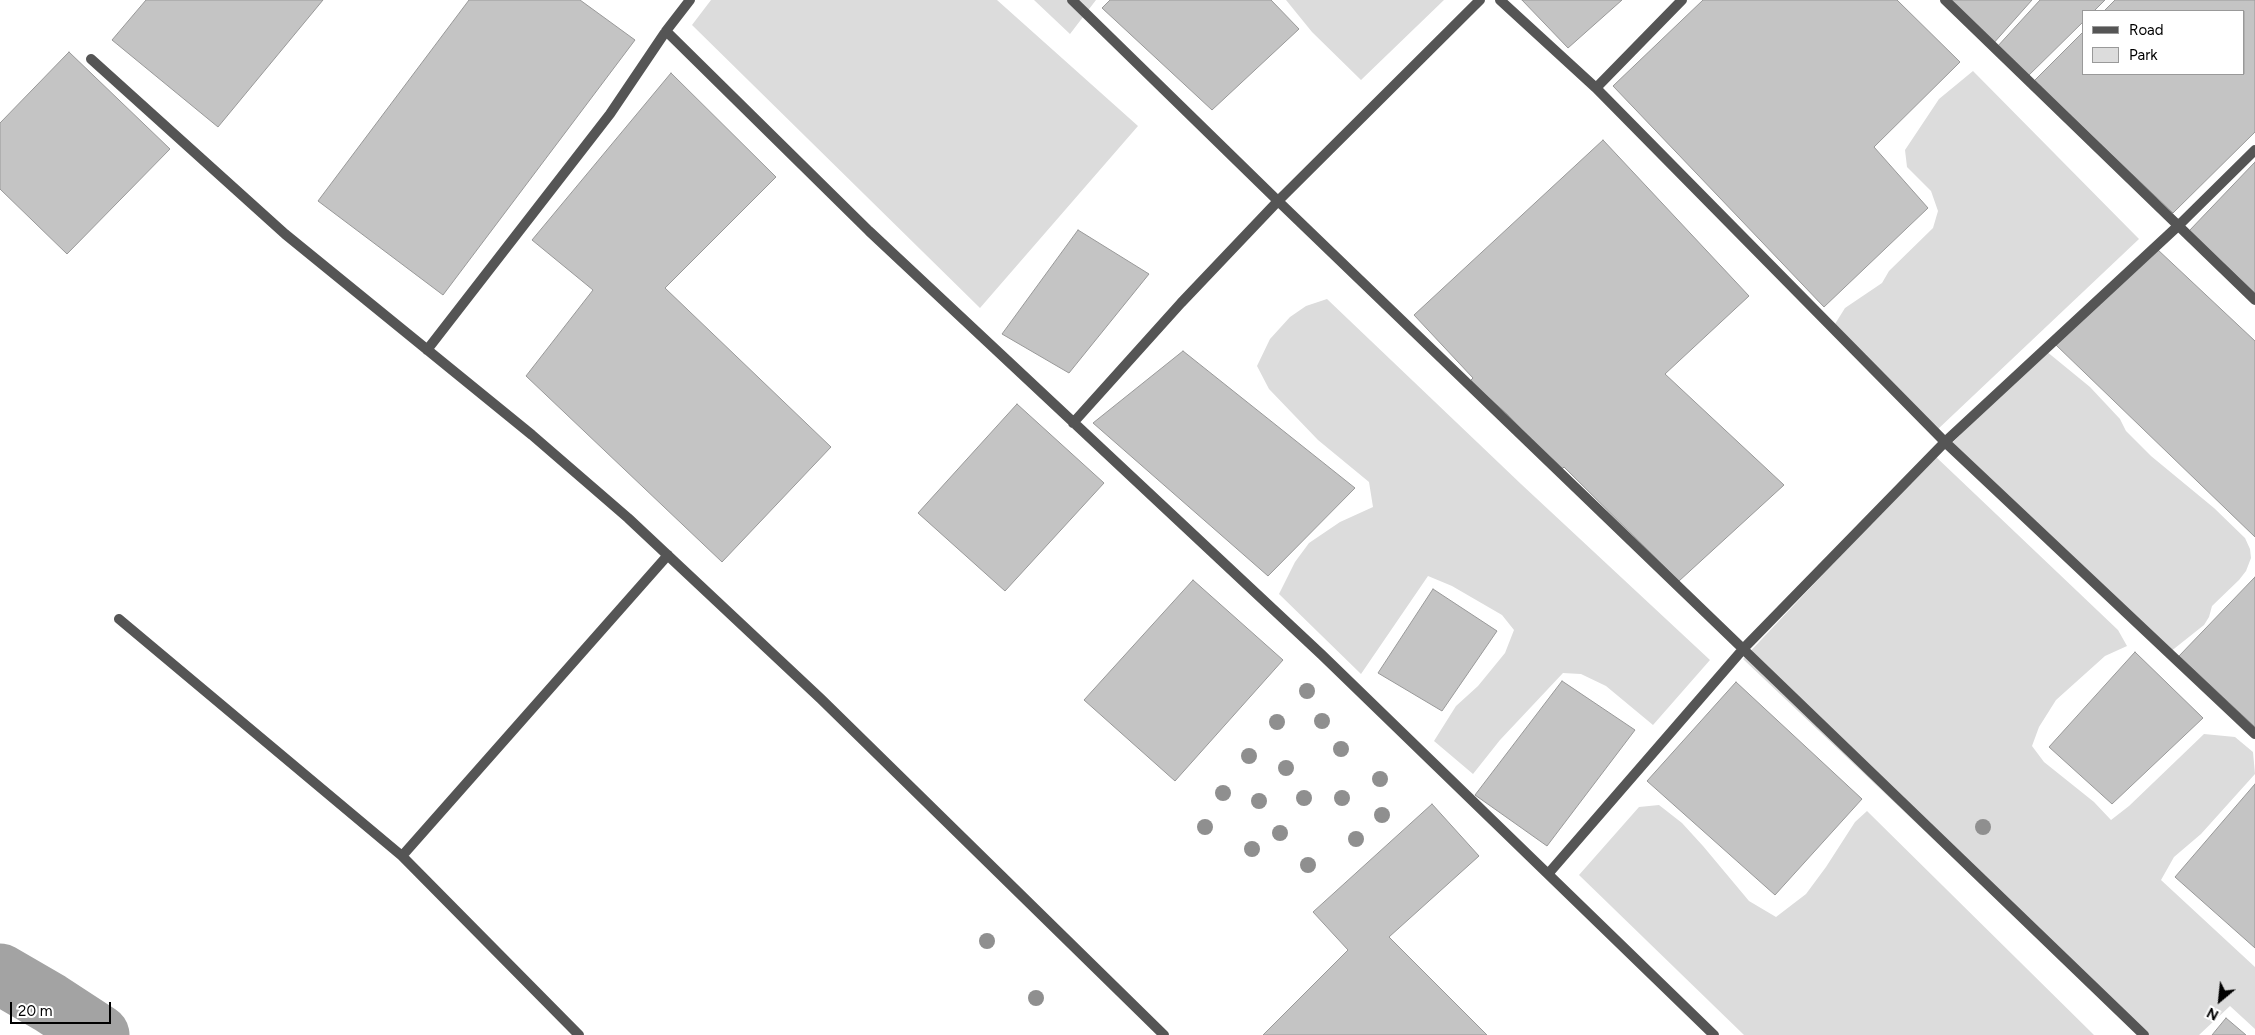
<!DOCTYPE html>
<html>
<head>
<meta charset="utf-8">
<style>
  body { margin:0 }
  #map { position:relative; width:2255px; height:1035px; overflow:hidden; background:#fff; font-family:Figtree,sans-serif }
  canvas { display:block }
  .legend { position:absolute; left:2082px; top:10px; width:162px; height:65px; box-sizing:border-box; background:#fff; border:1px solid #999; margin:0; padding:6px 9px; list-style:none; font-size:15px; color:#000 }
  .legend li { display:flex; align-items:center; gap:10px; height:25px }
  .legend b { width:25px; border:1px solid #999 }
  .north { position:absolute; left:2195px; top:975px; width:50px; height:50px; -webkit-text-stroke:4px #fff; paint-order:stroke; rotate:208deg; font-size:14px; font-weight:700; line-height:20px; text-align:center; color:#000 }
  .north::after { content:''; display:block; margin:auto; width:18px; height:22px; background:#000; clip-path:polygon(50% 0,100% 100%,50% 72%,0 100%) }
  .scale { position:absolute; left:10px; top:1002px; width:101px; height:22px; box-sizing:border-box; border:2px solid #000; border-top:0; padding-left:6px; font-size:15px; line-height:18px; white-space:nowrap; color:#000; -webkit-text-stroke:4px #fff; paint-order:stroke }
</style>
</head>
<body>
<div id="map">
<canvas width="2255" height="1035"></canvas>
<ul class="legend">
<li><b style="height:6px;background:#555"></b>Road</li>
<li><b style="height:14px;background:#dcdcdc"></b>Park</li>
</ul>
<div class="north">N</div>
<div class="scale">20 m</div>
</div>
<script>
const ctx = document.querySelector('canvas').getContext('2d');
ctx.lineJoin = 'round';
function paint(path, color) { ctx.fillStyle = color; ctx.fill(path, 'evenodd'); }
const toPath = rows => new Path2D(rows.map(r => 'M' + r).join(''));
function strokePath(path, color, width, dash) { ctx.strokeStyle = color; ctx.lineWidth = width; ctx.lineCap = dash ? 'butt' : 'round'; ctx.setLineDash(dash || []); ctx.stroke(path); }
paint(toPath([
  [711,0,997,0,1138,126,980,308,692,25],
  [1034,0,1096,0,1070,34],
  [1286,0,1444,0,1361,80,1312,32],
  [1973,71,2139,239,1937,430,1835,324,1845,308,1882,283,1889,271,1933,228,1938,211,1931,191,1907,167,1905,150,1939,99],
  [1327,299,1521,484,1710,660,1653,725,1606,686,1581,674,1563,673,1500,740,1473,774,1434,741,1456,706,1478,686,1505,653,1514,630,1502,615,1452,586,1428,576,1361,674,1279,594,1295,562,1309,543,1340,522,1373,507,1369,482,1318,440,1269,389,1257,366,1270,339,1290,317,1306,306],
  [2046,351,2090,387,2120,419,2126,431,2151,456,2214,508,2245,538,2250,549,2251,558,2246,571,2239,580,2212,606,2209,617,2204,625,2170,652,1950,445],
  [1935,456,2118,630,2127,646,2105,656,2056,700,2039,727,2032,746,2044,762,2094,802,2111,820,2129,806,2204,734,2235,737,2253,752,2255,774,2201,834,2174,857,2161,880,2255,967,2255,1029,2230,1006,2199,1035,2140,1035,1743,659],
  [1659,805,1682,823,1703,846,1749,901,1776,917,1806,894,1826,867,1855,822,1867,811,2094,1035,1744,1035,1579,875,1639,807]
]), '#dcdcdc');
strokePath(toPath([
  [0,974,50,1003,99,1035]
]), '#a3a3a3', 61);
const building = toPath([
  [146,0,323,0,218,127,112,40,146,0],
  [469,0,580,0,635,40,443,295,318,201,469,0],
  [1110,0,1271,0,1299,29,1212,110,1102,8,1110,0],
  [1522,0,1622,0,1568,48,1522,0],
  [1703,0,1897,0,1960,62,1874,147,1928,208,1824,307,1613,86,1703,0],
  [1946,0,2032,0,1992,45,1946,0],
  [2040,0,2105,0,2094,11,2084,11,2084,21,2026,78,1996,48,2040,0],
  [2115,0,2255,0,2255,132,2173,213,2034,81,2084,31,2084,74,2244,74,2244,11,2104,11,2115,0],
  [69,52,170,149,67,254,0,189,0,123,69,52],
  [671,73,776,177,665,288,831,447,722,562,526,376,593,290,532,240,671,73],
  [1603,140,1749,296,1665,374,1784,485,1679,581,1564,467,1560,471,1507,414,1470,381,1473,378,1414,315,1603,140],
  [2255,162,2255,293,2189,231,2255,162],
  [1078,230,1149,274,1069,373,1002,334,1078,230],
  [2157,249,2255,341,2255,537,2056,345,2157,249],
  [1183,351,1355,488,1268,576,1093,423,1183,351],
  [1017,404,1104,483,1005,591,918,513,1017,404],
  [2255,577,2255,727,2179,656,2255,577],
  [1193,580,1283,660,1175,781,1084,700,1193,580],
  [1433,589,1497,631,1442,711,1378,673,1433,589],
  [2135,652,2203,718,2112,804,2049,747,2135,652],
  [1562,681,1635,730,1547,846,1475,795,1562,681],
  [1736,682,1862,799,1775,895,1647,781,1736,682],
  [2255,784,2255,948,2175,877,2255,784],
  [1432,804,1479,856,1389,937,1487,1035,1263,1035,1348,950,1313,912,1432,804],
  [2226,1018,2246,1035,2212,1035,2226,1018]
]);
paint(building, '#c4c4c4');
strokePath(building, '#999', 1);
strokePath(toPath([
  [1072,0,1278,201,2144,1035],
  [1500,0,1596,88,1945,442,2255,734],
  [1945,0,2255,300],
  [666,31,869,231,1322,655,1714,1035],
  [91,59,285,234,532,435,628,518,821,699,1164,1035],
  [1596,88,1682,0],
  [427,350,610,114,666,31,690,0],
  [1073,423,1181,303,1278,201,1480,0],
  [119,619,402,856],
  [1548,874,1744,648,1945,442,2179,225,2255,150],
  [579,1035,402,856,668,555]
]), '#555', 10);
ctx.fillStyle = '#8f8f8f';
for (const [x, y] of [
  [1307,691],
  [1322,721],
  [1277,722],
  [1341,749],
  [1249,756],
  [1286,768],
  [1380,779],
  [1223,793],
  [1304,798],
  [1342,798],
  [1259,801],
  [1382,815],
  [1205,827],
  [1983,827],
  [1280,833],
  [1356,839],
  [1252,849],
  [1308,865],
  [987,941],
  [1036,998]
]) { ctx.beginPath(); ctx.arc(x, y, 8, 0, 2 * Math.PI); ctx.fill(); }
</script>
</body>
</html>
